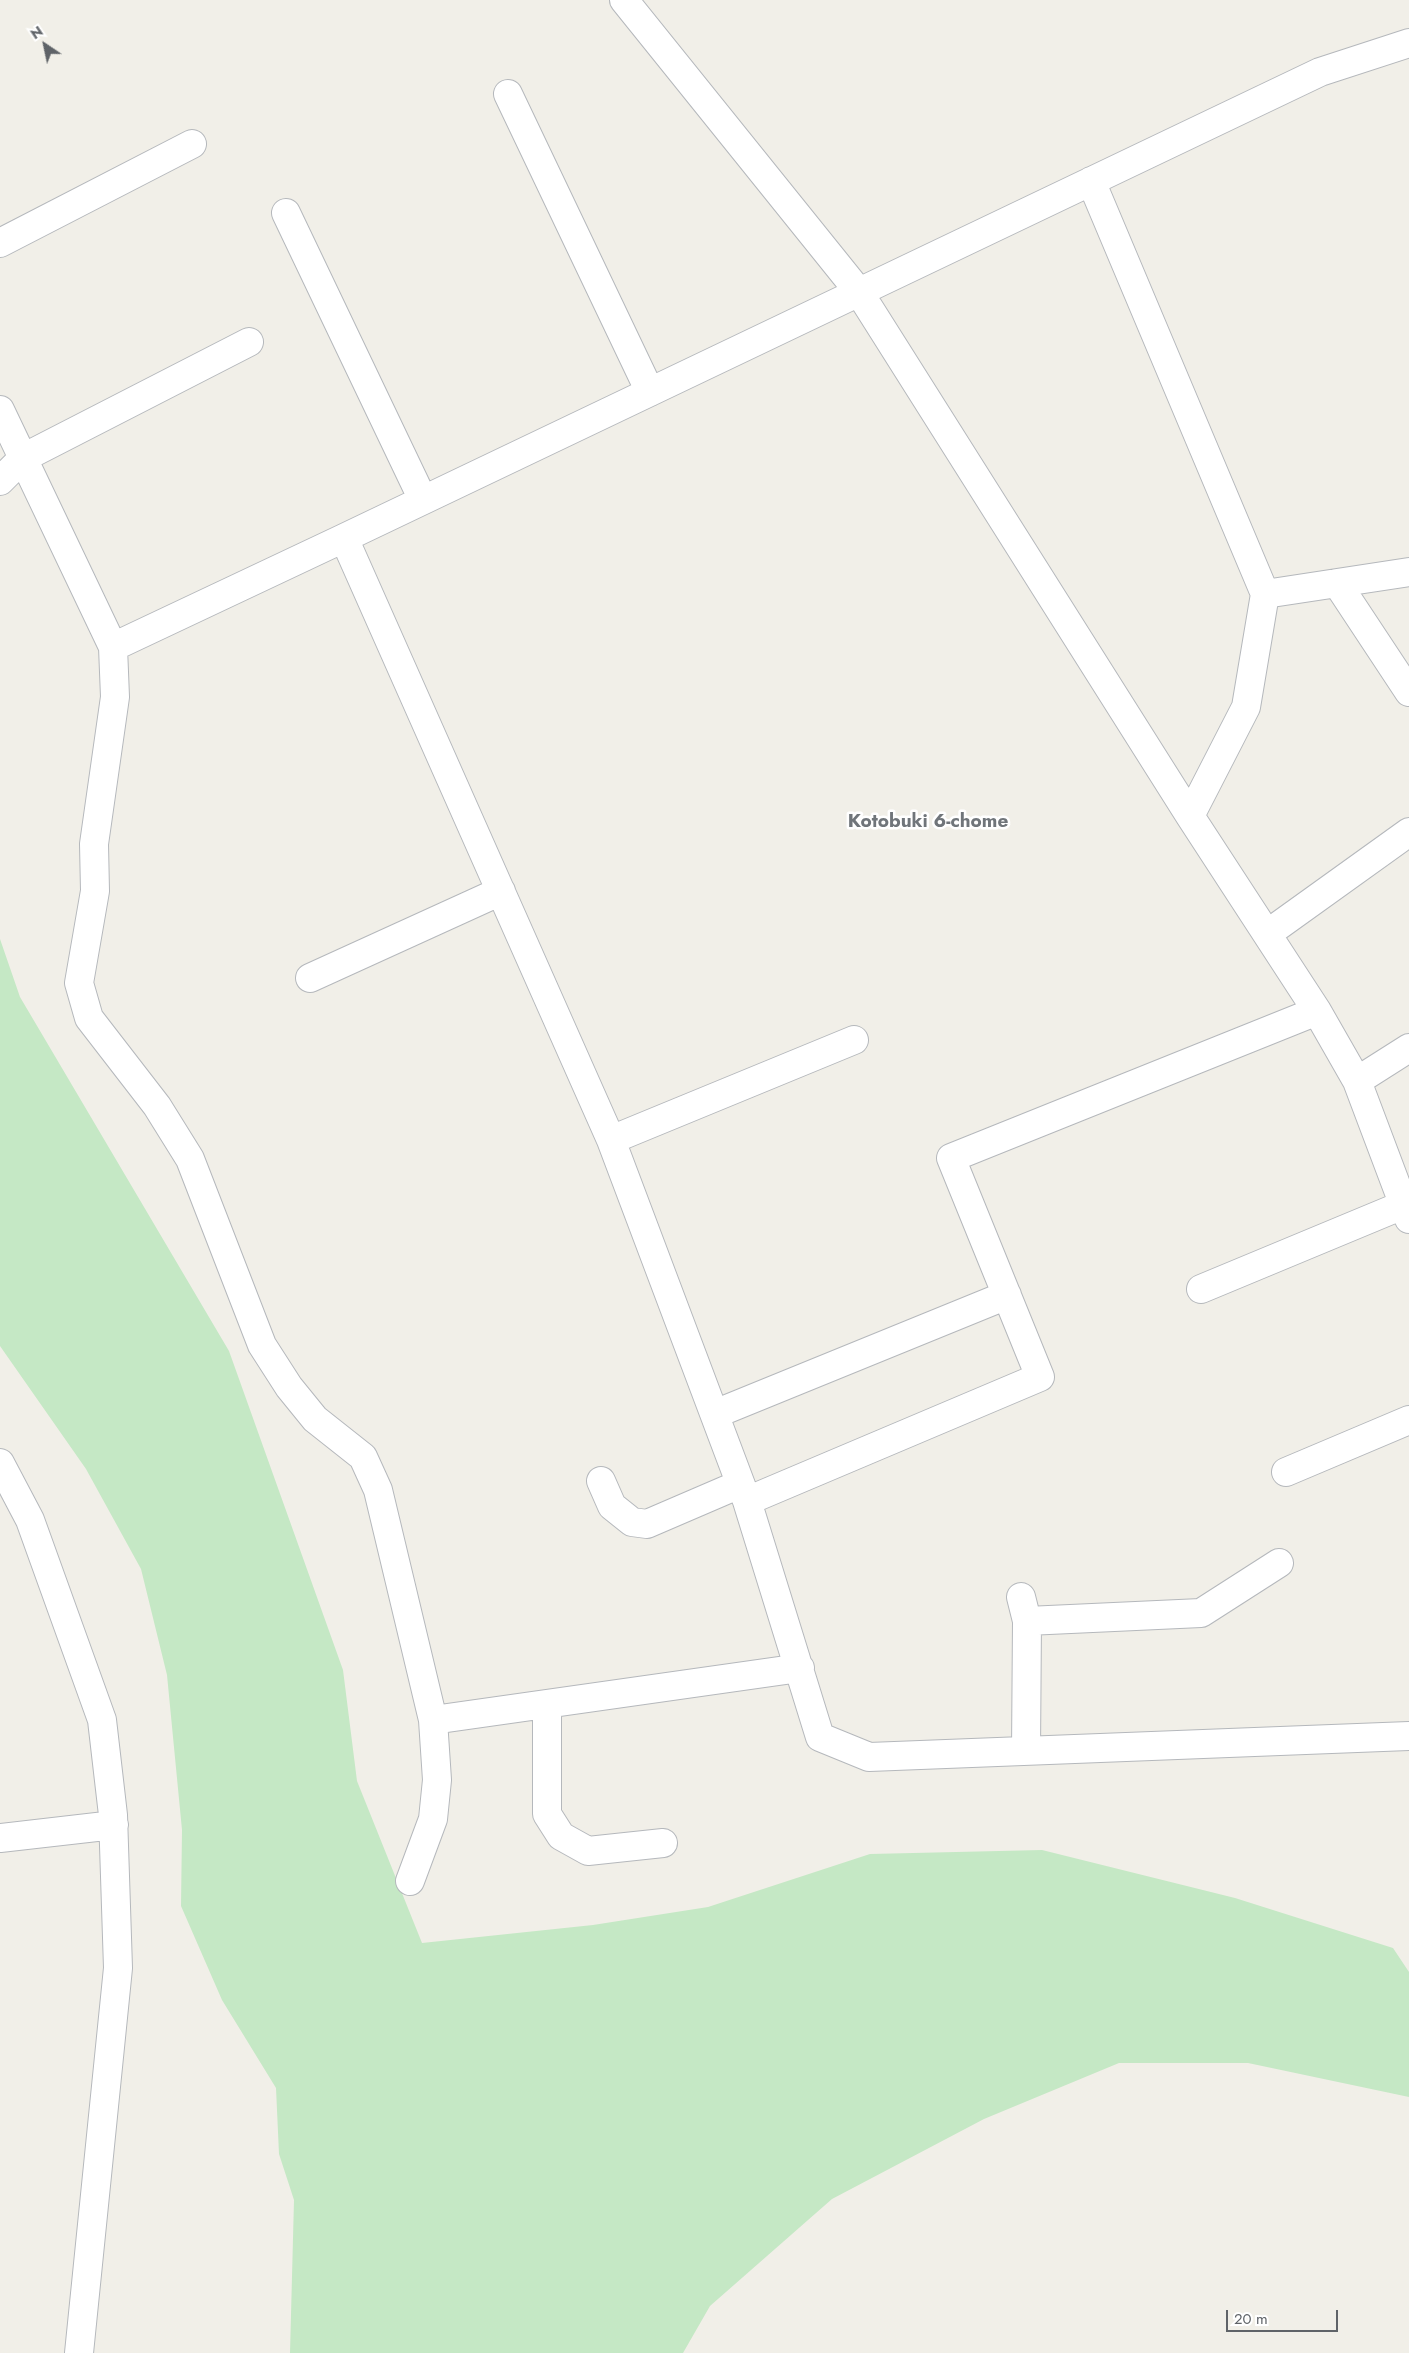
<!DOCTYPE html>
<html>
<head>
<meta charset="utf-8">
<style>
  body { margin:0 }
  #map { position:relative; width:1409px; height:2353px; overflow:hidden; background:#f1efe8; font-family:Jost,sans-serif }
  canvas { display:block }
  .north { position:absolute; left:20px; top:20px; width:50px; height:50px; -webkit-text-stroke:4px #fff; paint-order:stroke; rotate:326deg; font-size:14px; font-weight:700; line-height:20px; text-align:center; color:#5f6368 }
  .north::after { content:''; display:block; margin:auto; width:18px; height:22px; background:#5f6368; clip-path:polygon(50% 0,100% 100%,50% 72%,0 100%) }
  .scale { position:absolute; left:1226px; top:2310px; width:112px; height:22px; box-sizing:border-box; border:2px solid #5f6368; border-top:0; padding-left:6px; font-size:15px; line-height:18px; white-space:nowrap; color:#5f6368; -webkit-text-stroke:4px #fff; paint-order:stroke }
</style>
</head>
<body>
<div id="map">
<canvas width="1409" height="2353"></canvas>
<div class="north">N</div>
<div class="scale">20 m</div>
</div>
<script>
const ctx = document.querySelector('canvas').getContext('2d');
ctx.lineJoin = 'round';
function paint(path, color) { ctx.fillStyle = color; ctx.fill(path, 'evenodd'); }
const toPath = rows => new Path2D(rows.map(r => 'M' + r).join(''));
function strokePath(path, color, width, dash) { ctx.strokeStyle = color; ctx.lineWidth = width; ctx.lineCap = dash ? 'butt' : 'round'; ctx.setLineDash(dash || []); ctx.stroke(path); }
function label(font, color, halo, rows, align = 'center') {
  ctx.font = font + ' Jost,sans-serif'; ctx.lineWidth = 5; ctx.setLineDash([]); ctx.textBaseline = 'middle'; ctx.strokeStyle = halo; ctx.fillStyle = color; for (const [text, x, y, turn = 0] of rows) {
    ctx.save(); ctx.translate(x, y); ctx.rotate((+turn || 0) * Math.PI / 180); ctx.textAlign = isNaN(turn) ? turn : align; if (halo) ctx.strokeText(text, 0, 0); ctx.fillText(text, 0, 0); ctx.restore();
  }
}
paint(toPath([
  [0,939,20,997,229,1351,343,1670,357,1781,422,1943,593,1925,708,1907,870,1854,1042,1850,1235,1898,1393,1948,1409,1972,1409,2097,1248,2063,1119,2063,984,2119,832,2199,710,2306,683,2353,290,2353,294,2200,279,2154,276,2088,222,2000,181,1906,182,1830,167,1675,141,1569,86,1469,0,1346]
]), '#c5e8c5');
const street = toPath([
  [624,0,859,292,1190,816,1317,1011,1357,1081,1409,1219],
  [508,94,650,392],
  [1091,181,1265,594,1409,572],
  [286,213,423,500],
  [0,243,192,144],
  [0,410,113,647,344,538,611,1140,747,1501,820,1737,869,1757,1409,1736],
  [0,481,23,458,249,342],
  [344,538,1320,72,1409,43],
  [1337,583,1409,692],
  [113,647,115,697,94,844,95,891,79,983,89,1018,157,1106,190,1159,262,1345,289,1387,315,1419,363,1457,378,1490,433,1720,437,1780,433,1819,410,1881],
  [1190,816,1246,707,1265,594],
  [1267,934,1409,832],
  [310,978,501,891],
  [1357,1081,1409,1048],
  [611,1140,854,1040],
  [1201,1289,1403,1205],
  [715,1414,1007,1295],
  [0,1463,30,1520,102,1720,113,1815,118,1968,79,2353],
  [1286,1472,1409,1420],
  [601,1481,612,1506,632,1522,647,1524,740,1484],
  [747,1501,1040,1377,951,1158,1317,1011],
  [1021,1597,1027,1621,1026,1751],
  [1027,1621,1201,1613,1279,1563],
  [547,1704,547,1814,561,1836,588,1851,663,1843],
  [433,1720,800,1668],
  [0,1838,114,1825]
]);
strokePath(street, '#b5b8bc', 30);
strokePath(street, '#fff', 28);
label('bold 19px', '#70757a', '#fff', [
  ["Kotobuki 6-chome",928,822]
]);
</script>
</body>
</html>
